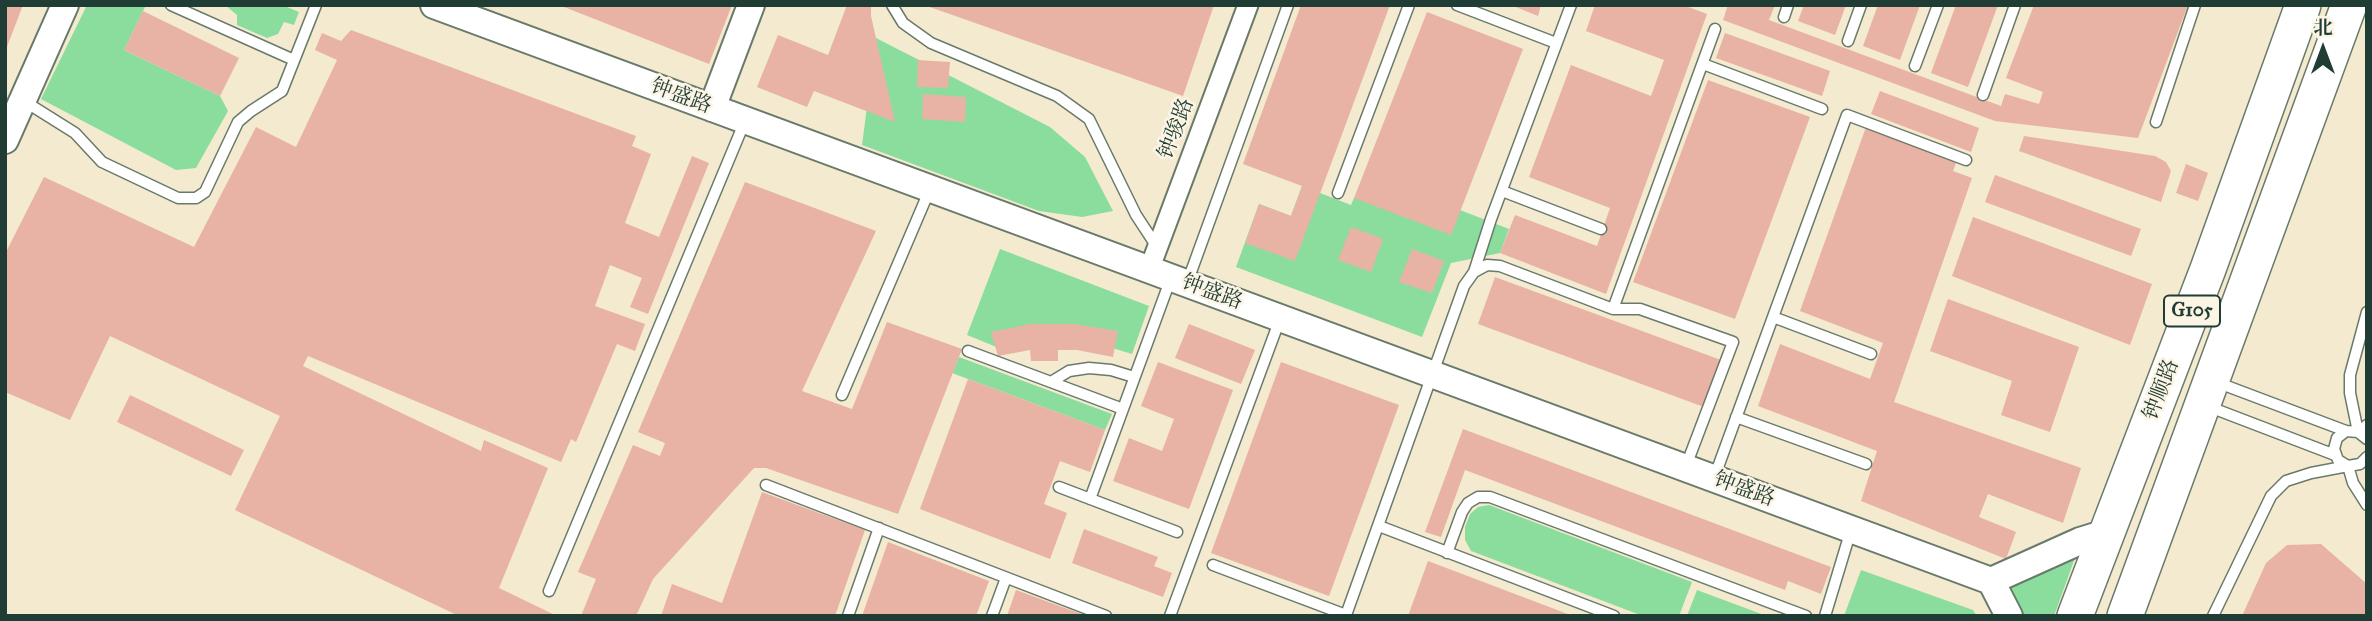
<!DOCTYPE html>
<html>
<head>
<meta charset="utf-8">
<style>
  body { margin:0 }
  #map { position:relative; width:2372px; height:621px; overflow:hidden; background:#f3eacf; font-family:"IM FELL Great Primer","Noto Serif SC",serif }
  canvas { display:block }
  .frame { position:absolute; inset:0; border:7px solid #1f3d34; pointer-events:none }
  .north { position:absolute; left:2288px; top:14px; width:70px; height:70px; -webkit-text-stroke:5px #fcf5e5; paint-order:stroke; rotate:0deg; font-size:19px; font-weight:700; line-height:28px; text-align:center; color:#1f3d34 }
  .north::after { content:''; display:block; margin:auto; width:24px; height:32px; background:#1f3d34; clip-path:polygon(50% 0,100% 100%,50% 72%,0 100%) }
</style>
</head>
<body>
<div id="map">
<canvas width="2372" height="621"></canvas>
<div class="frame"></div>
<div class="north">北</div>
</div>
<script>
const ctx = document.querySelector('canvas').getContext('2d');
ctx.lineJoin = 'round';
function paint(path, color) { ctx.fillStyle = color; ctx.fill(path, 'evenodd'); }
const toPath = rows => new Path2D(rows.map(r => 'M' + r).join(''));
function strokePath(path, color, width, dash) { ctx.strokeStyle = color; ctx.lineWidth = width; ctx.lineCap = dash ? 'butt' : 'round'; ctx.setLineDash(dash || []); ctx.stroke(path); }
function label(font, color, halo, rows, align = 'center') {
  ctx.font = font + ' "IM FELL Great Primer","Noto Serif SC",serif'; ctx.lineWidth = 5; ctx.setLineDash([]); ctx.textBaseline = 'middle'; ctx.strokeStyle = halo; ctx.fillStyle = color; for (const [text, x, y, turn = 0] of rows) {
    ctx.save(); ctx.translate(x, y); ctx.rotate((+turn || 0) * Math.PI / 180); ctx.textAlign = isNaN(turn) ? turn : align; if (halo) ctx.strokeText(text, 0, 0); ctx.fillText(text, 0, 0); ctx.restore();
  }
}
paint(toPath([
  [87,5,146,5,124,50,220,96,228,111,196,168,176,170,41,99],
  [225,5,282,5,299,12,294,25,284,22,278,34,267,38,237,25,237,15],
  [876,38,1050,127,1085,157,1113,211,1082,217,1039,211,862,145],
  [1302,186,1351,205,1354,198,1460,210,1509,229,1500,253,1451,263,1422,337,1236,267,1259,204,1291,216],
  [1000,249,1149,306,1132,354,1096,343,999,348,967,335],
  [959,357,1112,414,1105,430,952,373],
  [1489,505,1692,582,1679,616,1643,616,1471,551,1465,540,1465,527,1470,514,1478,507],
  [2076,555,2054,616,2021,616,2007,585],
  [1861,570,1973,610,1977,616,1844,616],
  [1697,590,1764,615,1764,616,1687,616]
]), '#8bdd9d');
paint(toPath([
  [5,5,23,5,5,52],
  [559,5,732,5,709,64],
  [847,5,871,5,871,16,895,122,814,91,807,107,757,87,778,35,828,55],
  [924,5,1214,5,1183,96],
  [1301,5,1390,5,1295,261,1245,243,1259,204,1291,216,1302,186,1243,164],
  [1511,5,1541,5,1538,16],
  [1595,5,1683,5,1707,14,1606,294,1500,253,1515,215,1597,246,1610,208,1529,177,1571,65,1651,96,1664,60,1586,31],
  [1728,5,1775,5,1769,20,2001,106,2005,94,2039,104,2043,92,2006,78,2034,5,2188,5,2138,138,1995,121,1723,20],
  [1804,5,1846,5,1835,35,1798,21],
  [1878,5,1920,5,1900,60,1863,46],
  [1956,5,1998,5,1968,87,1931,73],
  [143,11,239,58,220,96,124,50],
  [1427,12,1523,49,1451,235,1354,198],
  [351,30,636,136,632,146,651,154,625,223,659,237,692,156,709,163,648,314,630,307,642,278,610,265,595,306,645,324,635,351,617,344,576,442,571,439,561,462,308,356,303,366,481,451,484,440,548,468,499,588,557,616,459,616,235,510,280,416,110,336,70,420,5,392,5,254,44,177,194,247,256,127,296,147,337,60,315,50,322,33,341,41],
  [1725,33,1830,71,1822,96,1716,58],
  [918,60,950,62,948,88,917,87],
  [1708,80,1810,117,1735,319,1633,282],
  [1880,91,1979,128,1971,152,1871,114],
  [923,94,966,97,965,122,922,119],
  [1866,127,1957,160,1953,171,1972,178,1894,402,2081,468,2063,523,1988,494,1979,517,2016,532,2006,559,1861,501,1877,451,1758,406,1780,344,1870,379,1883,343,1800,311],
  [2024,136,2155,156,2166,162,2171,171,2161,202,2019,151],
  [2186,164,2208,173,2198,201,2176,193],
  [1995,175,2141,229,2131,256,1985,202],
  [745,182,876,231,802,391,852,409,887,322,962,349,898,514,766,468,754,468,653,579,636,616,581,616,596,579,578,572,633,445,660,456,665,443,638,432],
  [1973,217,2152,284,2130,345,1952,276],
  [1351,227,1383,239,1371,272,1338,260],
  [1412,249,1444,261,1432,293,1399,282],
  [1495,277,1721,360,1704,407,1478,324],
  [1948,299,2079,347,2050,432,2001,415,2012,381,1930,351],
  [1031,324,1074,324,1118,331,1113,357,1077,350,1058,350,1058,361,1031,361,1030,350,998,356,991,332],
  [1189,324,1255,350,1241,384,1175,358],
  [1158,362,1233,390,1189,509,1113,481,1129,438,1162,451,1174,419,1141,406],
  [1281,362,1399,405,1329,596,1211,553],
  [968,379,1105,430,1090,472,1060,461,1044,504,1067,513,1050,559,920,509],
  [130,395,244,450,231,476,117,422],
  [1463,429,1831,567,1821,594,1788,581,1785,590,1465,470,1441,537,1425,532],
  [762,492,865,530,835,616,661,616,672,584,722,603],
  [1084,529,1158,557,1154,566,1172,573,1163,597,1072,563],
  [888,542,989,581,976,616,862,616],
  [2321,544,2367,584,2367,616,2242,616,2266,563,2287,545],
  [1428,561,1573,616,1408,616],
  [1016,590,1084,615,1084,616,1007,616]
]), '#e8b2a5');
const lane = toPath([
  [171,5,294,60],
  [892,5,903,23,931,43,1057,96,1089,119,1136,215,1157,247],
  [1457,5,1556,43],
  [1784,17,1788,5],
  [1848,41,1861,5],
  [1703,64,1822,109],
  [1915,66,1938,5],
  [1983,95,2015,5],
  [24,101,75,133,102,162,178,198,196,198,205,192,238,122,251,111,282,91,316,5],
  [2156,122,2195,5],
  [1502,191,1601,229],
  [1338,193,1409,5],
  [1474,272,1491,219,1571,5],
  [1187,283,1288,5],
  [1613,309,1715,29],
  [2367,312,2350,375,2350,393,2358,432,2367,425],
  [1773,317,1871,354],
  [968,351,1123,409],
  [1051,382,1069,371,1089,368,1111,370,1134,377],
  [2216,382,2346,431],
  [842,395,930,189],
  [2207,406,2335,455],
  [1736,417,1866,464],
  [2367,439,2358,432,2346,431,2337,438,2334,449,2338,460,2348,466,2360,464,2367,457],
  [1714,478,1847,115,1966,160],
  [766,485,1106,616],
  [1059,487,1177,532],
  [1090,499,1171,278],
  [1379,526,1614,616],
  [1447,553,1462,512,1468,503,1478,497,1490,497,1806,616],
  [1213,565,1346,615,1464,286,1474,272,1487,265,1500,266,1613,309,1640,309,1733,342,1686,466],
  [549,591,745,121],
  [848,616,879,528],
  [992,616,1006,578],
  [1170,616,1280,319],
  [1825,616,1851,530],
  [2213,616,2271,496,2286,481,2311,473,2348,466,2353,483,2367,505]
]);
const street = toPath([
  [1149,270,1248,5]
]);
const secondary = toPath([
  [434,5,1991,581],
  [712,108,751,5],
  [5,140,65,5],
  [1991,581,2080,541,2109,532],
  [1991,581,2009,616]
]);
const highway = toPath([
  [2075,616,2208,269,2303,5],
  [2125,616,2349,5]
]);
strokePath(lane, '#697a6a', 13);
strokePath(street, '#697a6a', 23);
strokePath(secondary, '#697a6a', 30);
strokePath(highway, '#697a6a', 38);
strokePath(lane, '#fff', 10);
strokePath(street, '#fff', 19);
strokePath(secondary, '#fff', 26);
strokePath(highway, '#fff', 35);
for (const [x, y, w] of [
  [2192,311,56]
]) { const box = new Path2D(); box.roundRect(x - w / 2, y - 15.5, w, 31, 5); ctx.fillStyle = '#fcf5e5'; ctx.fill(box); strokePath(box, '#1f3d34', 2); }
label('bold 19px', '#1f3d34', null, [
  ["G105",2192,311]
]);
label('21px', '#1f3d34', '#fcf5e5', [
  ["钟盛路",681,97,20],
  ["钟骏路",1177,129,-69],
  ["钟盛路",1212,293,20],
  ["钟顺路",2162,390,-69],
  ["钟盛路",1744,490,20]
]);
</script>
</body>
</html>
